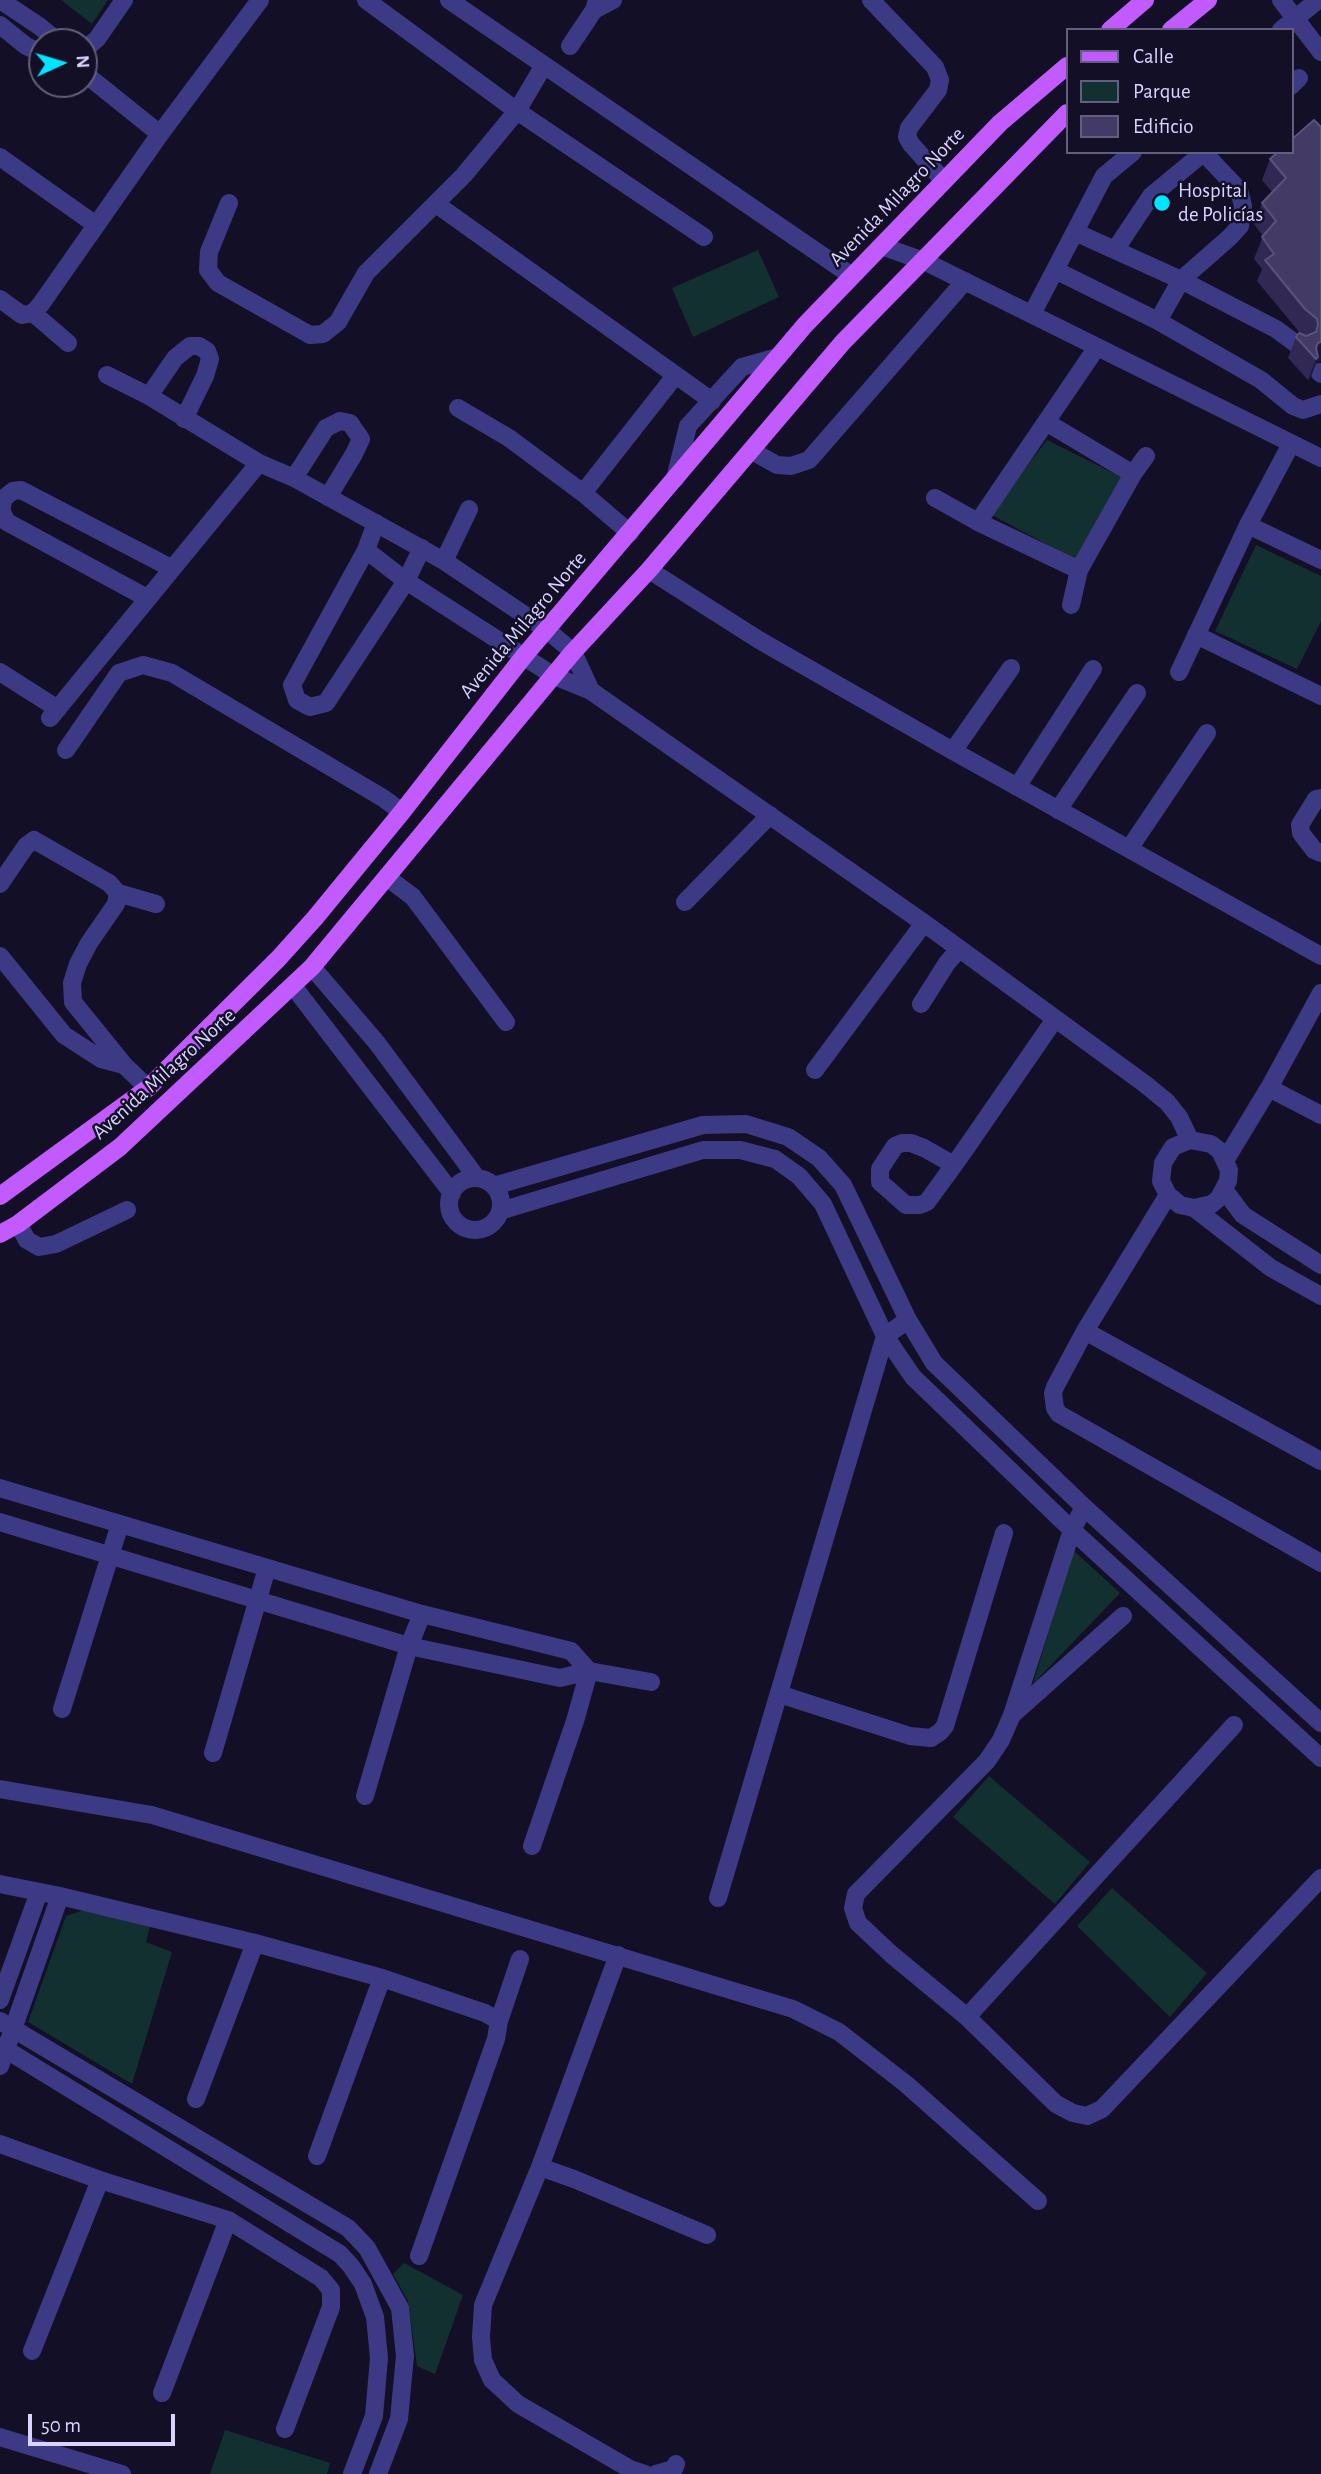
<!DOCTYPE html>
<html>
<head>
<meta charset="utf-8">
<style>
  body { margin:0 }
  #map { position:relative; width:1321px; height:2474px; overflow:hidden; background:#130f26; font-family:"Alegreya Sans",sans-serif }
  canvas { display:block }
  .legend { position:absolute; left:1066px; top:28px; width:228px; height:126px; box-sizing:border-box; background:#130f26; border:2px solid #625e7d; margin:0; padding:9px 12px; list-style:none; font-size:21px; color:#d9d4ff }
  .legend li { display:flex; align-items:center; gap:14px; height:35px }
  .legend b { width:35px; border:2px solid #625e7d }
  .north { position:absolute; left:28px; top:28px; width:70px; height:70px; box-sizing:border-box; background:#130f26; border:2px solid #625e7d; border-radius:50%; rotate:86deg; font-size:19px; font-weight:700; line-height:28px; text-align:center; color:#d9d4ff }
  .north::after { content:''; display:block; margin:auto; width:24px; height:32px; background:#00e5ff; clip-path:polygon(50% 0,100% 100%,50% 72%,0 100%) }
  .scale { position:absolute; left:28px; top:2414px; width:147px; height:32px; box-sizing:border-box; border:4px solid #d9d4ff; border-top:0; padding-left:9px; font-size:21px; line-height:24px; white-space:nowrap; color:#d9d4ff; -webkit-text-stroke:5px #130f26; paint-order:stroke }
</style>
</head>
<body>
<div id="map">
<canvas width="1321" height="2474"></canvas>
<ul class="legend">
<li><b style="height:9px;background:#c25bff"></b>Calle</li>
<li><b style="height:19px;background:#12302f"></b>Parque</li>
<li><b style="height:19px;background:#433a66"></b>Edificio</li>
</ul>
<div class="north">N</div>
<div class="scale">50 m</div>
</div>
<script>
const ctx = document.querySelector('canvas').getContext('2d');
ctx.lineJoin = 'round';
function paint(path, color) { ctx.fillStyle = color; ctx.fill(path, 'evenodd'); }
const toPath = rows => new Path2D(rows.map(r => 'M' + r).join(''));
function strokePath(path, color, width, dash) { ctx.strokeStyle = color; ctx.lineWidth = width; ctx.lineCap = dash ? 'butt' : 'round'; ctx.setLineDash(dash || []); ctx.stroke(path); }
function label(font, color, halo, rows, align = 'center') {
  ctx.font = font + ' "Alegreya Sans",sans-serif'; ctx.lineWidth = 5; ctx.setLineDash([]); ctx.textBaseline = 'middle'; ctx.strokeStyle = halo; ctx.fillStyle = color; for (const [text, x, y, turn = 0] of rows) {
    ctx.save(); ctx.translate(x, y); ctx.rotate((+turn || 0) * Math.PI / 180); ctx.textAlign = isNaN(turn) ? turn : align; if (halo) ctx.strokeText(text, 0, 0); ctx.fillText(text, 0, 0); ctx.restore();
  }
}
paint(toPath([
  [61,0,108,0,92,24],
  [758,250,779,297,693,337,672,288],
  [1047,440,1123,478,1076,560,990,514],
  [1256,545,1321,576,1321,621,1297,669,1215,631],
  [1073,1550,1120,1593,1033,1684],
  [989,1776,1090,1862,1055,1904,953,1817],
  [1112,1888,1207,1973,1170,2017,1077,1926],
  [84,1910,150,1926,146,1942,172,1952,132,2084,28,2022,66,1916],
  [404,2263,463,2295,435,2374,417,2366,408,2301,393,2274],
  [225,2430,330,2463,327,2474,210,2474]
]), '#12302f');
strokePath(toPath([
  [0,0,39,26,49,34,53,42],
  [366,0,517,111,704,237],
  [449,0,852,276],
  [871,0,935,67,940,80,938,90,909,128,907,137,911,144,944,181],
  [1281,0,1321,52],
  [594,10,613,0],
  [0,25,26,46,42,53],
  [1281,30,1318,0],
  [570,46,594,10,597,0],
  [84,50,97,39,124,0],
  [84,73,160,134],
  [1291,86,1299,78],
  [0,157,96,225],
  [229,203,209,252,208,270,218,283,310,335,323,334,338,322,366,273,464,175,517,111,544,65],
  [436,204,712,401],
  [1075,232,1181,280,1276,329,1299,346],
  [881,246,924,261,1321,458],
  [1115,250,1151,196,1203,153],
  [1055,270,1158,321,1261,380,1293,406,1303,410,1321,404],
  [0,299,22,315,33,313,41,304,160,134,260,0],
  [33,313,68,343],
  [1032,314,1104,176,1133,152],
  [1158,321,1181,280,1230,237,1240,226,1243,206,1239,190,1203,152],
  [1319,372,1321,374],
  [107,375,149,396,259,463,294,478,444,561,547,630,573,652,591,691],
  [149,396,175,358,190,346,199,346,207,351,210,359,205,376,184,419],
  [458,408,509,438,583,493,675,376],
  [1046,422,1133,474],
  [752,451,777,465,791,466,809,460,965,281],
  [294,478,326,428,340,421,350,423,361,439,354,454,328,497],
  [675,479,688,426,742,367,778,357],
  [583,493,630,533],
  [935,498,978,522,1079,570],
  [978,522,1097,347],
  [376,523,366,550,292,685,297,700,310,707,326,703,406,581,422,548],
  [1248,525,1321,560],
  [366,550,406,581,554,676,591,691,924,923,1145,1084,1167,1102,1179,1117,1190,1140],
  [444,561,469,509],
  [649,570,759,640,953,751,1321,956],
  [147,598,7,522,1,510,4,498,13,491,21,490,171,568],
  [1071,605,1079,570,1133,474,1146,456],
  [1196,635,1321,696],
  [0,672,58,709],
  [1179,672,1248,525,1291,444],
  [50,718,259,463],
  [66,750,119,673,143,665,172,673,383,798,402,812],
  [953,751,1011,668],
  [1017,787,1093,669],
  [1321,798,1316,799,1300,825,1301,833,1314,850,1321,853],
  [1058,810,1137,693],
  [1129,849,1207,733],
  [388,878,413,897,506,1022],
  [0,884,26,846,34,840,109,883,118,893,116,904,89,943,78,964,72,983,73,1002,124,1065,148,1088],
  [118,893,156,904],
  [685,902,770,815],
  [0,956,64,1035,101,1059,124,1065],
  [312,967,377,1043,477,1178],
  [293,986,452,1193],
  [921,1004,947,963,959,949],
  [815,1070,924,923],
  [1269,1088,1321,1115],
  [1226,1159,1269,1088,1321,993],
  [954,1165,924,1148,911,1143,902,1143,895,1146,880,1169,880,1182,906,1205,920,1205,927,1202,954,1165,966,1148,1055,1019],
  '449 1204a26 26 0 1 1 52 0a26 26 0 1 1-52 0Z',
  [494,1186,703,1125,746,1124,788,1137,819,1158,843,1185,908,1320,934,1363,1084,1507,1321,1723],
  [1225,1191,1243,1215,1321,1265],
  [1168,1195,1085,1331,1055,1387,1053,1393,1055,1408,1059,1414,1321,1563],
  [1194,1208,1212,1204,1219,1198,1228,1181,1229,1170,1220,1151,1211,1144,1190,1140,1173,1147,1163,1163,1161,1181,1168,1195,1180,1205,1194,1208,1271,1268,1321,1296],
  [500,1211,703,1150,740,1150,775,1159,799,1176,823,1204,885,1336,913,1377,1072,1530,1321,1758],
  [18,1224,27,1240,39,1247,56,1244,127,1210],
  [1085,1331,1321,1461],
  [0,1488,422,1614,571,1651,589,1671],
  [1084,1507,1072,1530,1012,1715,1001,1740,987,1761,856,1894,853,1908,858,1923,891,1954,967,2017,1056,2104,1073,2113,1087,2116,1102,2109,1321,1878],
  [0,1522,409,1646,560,1678,589,1671,651,1682],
  [779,1694,910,1736,931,1738,940,1732,945,1726,1004,1533],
  [62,1709,120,1524],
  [1012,1715,1123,1616],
  [213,1753,267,1568],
  [0,1789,152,1815,793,2009,839,2032,906,2084,1038,2201],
  [365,1796,409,1646,422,1614],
  [532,1846,575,1721,589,1671],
  [0,1884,60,1896,255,1943,382,1978,485,2013,499,2021],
  [718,1898,885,1336,908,1320],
  [618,1955,540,2167,483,2305,481,2337,483,2360,492,2380,518,2404,630,2469,645,2474],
  [0,2000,39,1892],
  [967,2017,1234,1725],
  [0,2021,348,2228,367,2248,400,2308,405,2356,399,2419,378,2474],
  [0,2046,340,2254,351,2266,363,2284,375,2317,379,2358,374,2416,352,2474],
  [0,2066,60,1896],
  [196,2099,255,1943],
  [0,2144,100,2180,228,2220,321,2278,331,2290,331,2307,285,2429],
  [317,2156,382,1978],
  [540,2167,574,2179,707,2235],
  [419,2256,496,2039,499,2021,520,1959],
  [32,2351,100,2180],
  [162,2393,228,2220],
  [0,2437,122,2474],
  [656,2474,674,2469,676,2464]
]), '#3d3a85', 18);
strokePath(toPath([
  [1110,30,1145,0],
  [1171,30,1208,0],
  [0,1196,148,1088,278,959,315,918,402,812,524,656,805,325,1000,123,1067,66],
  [0,1234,18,1224,120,1147,312,967,573,652,649,570,843,342,1067,113]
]), '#c25bff', 18);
paint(toPath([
  [1314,120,1321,361,1316,363,1310,379,1308,380,1288,358,1296,337,1300,333,1257,281,1262,269,1254,259,1263,236,1254,224,1262,203,1272,192,1262,180,1270,159]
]), '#312854');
paint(toPath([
  [1321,342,1321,361,1316,363,1310,379,1308,380,1316,359,1313,355,1318,343]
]), '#1d163a');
const building = toPath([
  [1314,120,1321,127,1321,342,1318,343,1316,348,1318,357,1316,359,1296,337,1299,333,1306,336,1316,332,1318,325,1317,319,1305,309,1265,260,1274,254,1262,237,1276,221,1262,203,1286,178,1270,159,1278,152,1291,152,1291,140,1314,120]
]);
paint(building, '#433a66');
strokePath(building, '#5a527e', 2);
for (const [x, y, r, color] of [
  [1162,203,9,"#00e5ff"]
]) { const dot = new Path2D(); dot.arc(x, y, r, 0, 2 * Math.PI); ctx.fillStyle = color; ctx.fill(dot); strokePath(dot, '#130f26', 2.5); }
label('21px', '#d9d4ff', '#130f26', [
  ["Hospital",1178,191],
  ["de Policías",1178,215]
], 'left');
label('21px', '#d9d4ff', '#130f26', [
  ["Avenida Milagro Norte",897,197,-46],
  ["Avenida Milagro Norte",523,625,-50],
  ["Avenida Milagro Norte",164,1074,-42]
]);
</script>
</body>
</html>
